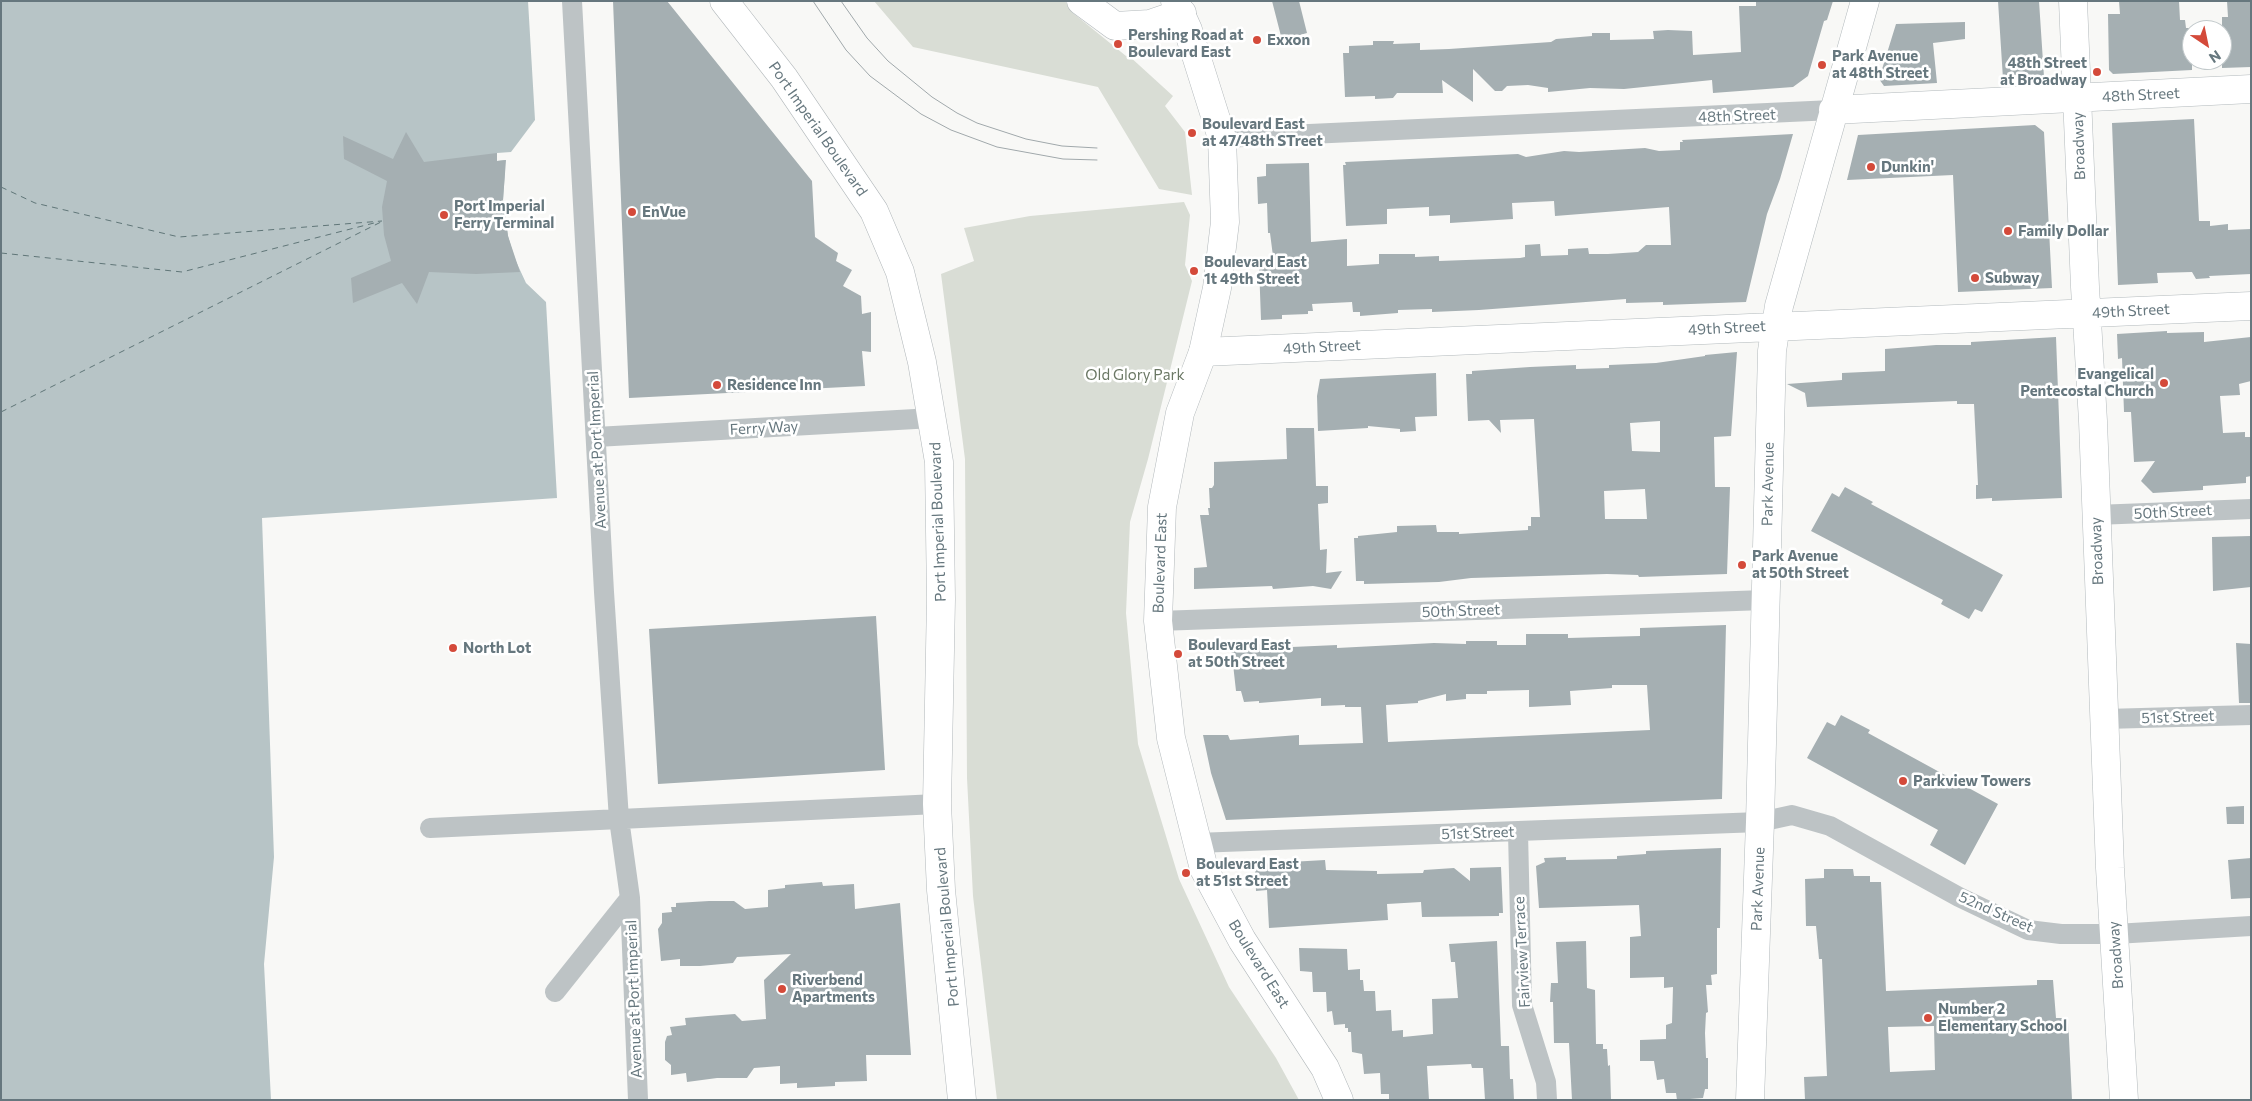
<!DOCTYPE html>
<html>
<head>
<meta charset="utf-8">
<style>
  body { margin:0 }
  #map { position:relative; width:2252px; height:1101px; overflow:hidden; background:#f8f8f6; font-family:Commissioner,sans-serif }
  canvas { display:block }
  .frame { position:absolute; inset:0; border:2px solid #66777e; pointer-events:none }
  .north { position:absolute; left:2182px; top:20px; width:50px; height:50px; box-sizing:border-box; background:#fff; border:1px solid #c2c9cb; border-radius:50%; rotate:146deg; font-size:14px; font-weight:700; line-height:20px; text-align:center; color:#66777e }
  .north::after { content:''; display:block; margin:auto; width:18px; height:22px; background:#d44a3a; clip-path:polygon(50% 0,100% 100%,50% 72%,0 100%) }
</style>
</head>
<body>
<div id="map">
<canvas width="2252" height="1101"></canvas>
<div class="frame"></div>
<div class="north">N</div>
</div>
<script>
const ctx = document.querySelector('canvas').getContext('2d');
ctx.lineJoin = 'round';
function paint(path, color) { ctx.fillStyle = color; ctx.fill(path, 'evenodd'); }
const toPath = rows => new Path2D(rows.map(r => 'M' + r).join(''));
function strokePath(path, color, width, dash) { ctx.strokeStyle = color; ctx.lineWidth = width; ctx.lineCap = dash ? 'butt' : 'round'; ctx.setLineDash(dash || []); ctx.stroke(path); }
function label(font, color, halo, rows, align = 'center') {
  ctx.font = font + ' Commissioner,sans-serif'; ctx.lineWidth = 5; ctx.setLineDash([]); ctx.textBaseline = 'middle'; ctx.strokeStyle = halo; ctx.fillStyle = color; for (const [text, x, y, turn = 0] of rows) {
    ctx.save(); ctx.translate(x, y); ctx.rotate((+turn || 0) * Math.PI / 180); ctx.textAlign = isNaN(turn) ? turn : align; if (halo) ctx.strokeText(text, 0, 0); ctx.fillText(text, 0, 0); ctx.restore();
  }
}
paint(toPath([
  [874,1,1065,1,1073,13,1126,56,1128,55,1173,96,1165,106,1185,132,1192,195,1159,189,1098,87,913,47],
  [1184,202,1190,215,1185,265,1192,281,1148,459,1130,522,1126,613,1138,744,1179,879,1229,987,1276,1058,1299,1100,997,1100,973,896,967,778,965,459,941,274,974,261,964,228,1030,216]
]), '#d9ddd5');
paint(toPath([
  [1,1,528,1,535,120,511,152,497,153,497,161,505,160,501,172,505,171,503,200,508,236,514,257,526,283,546,302,557,498,262,518,274,857,264,964,271,1100,1,1100]
]), '#b7c4c6');
strokePath(toPath([
  [1,187,35,203,179,237,382,221],
  [1,253,182,272,378,222],
  [1,412,383,221]
]), '#607678', 1, [6, 5]);
paint(toPath([
  [613,1,667,1,812,181,815,237,838,253,836,261,852,270,843,286,861,296,862,314,871,312,871,352,862,351,865,386,629,398],
  [1272,1,1299,1,1307,33,1282,40],
  [1756,1,1833,1,1827,20,1824,21,1808,76,1793,87,1713,93,1712,80,1624,89,1590,88,1548,92,1548,88,1528,85,1507,86,1502,91,1495,91,1473,69,1473,102,1442,80,1443,93,1397,93,1393,98,1375,99,1375,96,1345,97,1343,53,1349,53,1349,46,1373,45,1373,41,1394,41,1393,44,1420,43,1420,50,1449,49,1551,42,1556,39,1592,36,1592,33,1610,33,1610,40,1654,39,1653,31,1668,30,1692,31,1693,55,1741,52,1739,6,1756,6],
  [1998,1,2039,1,2044,77,2003,79],
  [2119,1,2179,1,2180,20,2185,20,2186,28,2192,28,2192,70,2113,74,2109,70,2108,14,2120,14],
  [2227,1,2251,1,2251,67,2222,68,2222,17,2228,17],
  [1965,22,1965,39,1933,43,1937,83,1884,86,1879,79,1896,24],
  [2194,119,2199,221,2210,221,2210,226,2228,224,2228,230,2251,229,2251,274,2209,276,2210,278,2196,279,2192,272,2157,273,2158,283,2118,285,2112,123],
  [2035,125,2044,132,2052,288,1958,292,1953,175,1847,180,1858,135],
  [406,132,424,162,497,153,497,161,506,160,503,200,508,236,520,272,476,274,429,272,417,304,402,283,353,303,351,278,391,261,384,235,382,207,387,181,344,159,343,136,393,159],
  [1793,134,1780,179,1767,214,1746,302,1663,305,1663,302,1626,303,1626,299,1479,310,1432,312,1432,309,1398,310,1398,313,1360,316,1360,312,1353,312,1352,302,1312,304,1313,311,1308,311,1308,314,1282,315,1282,319,1261,320,1259,265,1274,264,1270,233,1268,233,1267,203,1258,204,1257,177,1266,176,1266,164,1309,163,1311,242,1347,239,1347,266,1379,264,1379,254,1415,254,1415,257,1439,256,1439,261,1520,258,1525,257,1525,245,1540,244,1541,256,1568,255,1568,249,1588,248,1589,254,1608,254,1638,252,1646,245,1671,245,1669,207,1555,216,1554,201,1512,203,1513,219,1450,223,1450,215,1429,216,1429,207,1387,209,1387,224,1346,226,1343,165,1346,165,1345,162,1518,154,1526,157,1564,151,1579,152,1645,148,1659,151,1680,150,1680,142,1683,142,1682,140],
  [2167,331,2167,333,2204,332,2204,342,2251,337,2251,381,2239,384,2240,395,2220,396,2223,433,2245,432,2245,437,2251,437,2251,476,2246,477,2246,483,2203,486,2203,490,2153,493,2141,481,2155,461,2134,462,2131,412,2124,412,2122,358,2118,359,2117,334],
  [2056,337,2062,498,1992,501,1992,498,1976,499,1976,485,1978,485,1974,404,1957,404,1957,401,1807,407,1805,393,1787,384,1842,380,1842,373,1885,371,1885,349,1936,345,1971,345,1971,342],
  [1737,352,1731,436,1714,437,1715,487,1730,487,1727,574,1639,577,1638,575,1607,574,1471,578,1439,582,1364,584,1364,581,1356,581,1354,538,1358,538,1358,536,1397,532,1397,526,1436,525,1437,532,1459,532,1459,534,1528,530,1528,526,1531,526,1531,517,1540,517,1534,419,1500,420,1501,433,1489,420,1468,421,1466,374,1472,374,1472,371,1530,367,1576,365,1576,369,1609,368,1609,365,1656,363,1705,356,1705,355],
  [1660,421,1660,452,1632,451,1630,423],
  [1645,489,1647,519,1605,519,1604,491],
  [1436,373,1437,416,1415,417,1416,431,1400,432,1400,429,1368,426,1368,428,1318,431,1317,396,1320,379],
  [1286,428,1314,428,1316,486,1328,486,1328,503,1318,504,1320,550,1327,549,1326,573,1342,571,1331,589,1313,586,1273,589,1272,586,1194,589,1194,568,1207,567,1200,515,1209,515,1208,508,1210,508,1209,488,1212,488,1214,485,1214,462,1287,459],
  [1845,487,1873,502,1871,504,2003,575,1982,612,1975,609,1969,619,1941,604,1943,600,1811,531,1832,493,1839,497],
  [2251,536,2251,587,2213,591,2212,537],
  [876,616,885,770,658,784,649,629],
  [1726,625,1722,799,1226,820,1211,773,1203,735,1228,735,1230,740,1299,735,1299,745,1363,743,1361,707,1345,707,1345,705,1321,706,1321,698,1259,703,1259,701,1244,702,1241,691,1236,691,1231,646,1293,642,1292,647,1337,645,1337,648,1434,643,1466,644,1466,641,1497,641,1497,645,1526,645,1526,634,1568,634,1568,638,1640,636,1640,628],
  [1612,685,1647,685,1650,730,1388,742,1386,705,1418,703,1418,701,1446,694,1446,701,1466,699,1466,694,1487,694,1487,691,1529,690,1529,707,1571,705,1570,691,1612,688],
  [2236,643,2251,644,2251,703,2239,703],
  [1841,715,1870,730,1868,733,1998,804,1965,865,1930,845,1938,830,1807,758,1827,722,1835,726],
  [2244,806,2244,824,2227,824,2226,807],
  [1721,848,1720,928,1717,928,1717,974,1711,975,1712,985,1706,985,1708,1012,1706,1013,1705,1033,1706,1058,1708,1058,1708,1089,1705,1089,1703,1098,1677,1100,1676,1093,1666,1093,1664,1079,1657,1080,1654,1061,1640,1061,1640,1040,1666,1039,1666,1025,1672,1023,1673,987,1664,988,1664,977,1630,978,1630,937,1641,936,1639,905,1539,908,1536,866,1545,862,1544,858,1566,857,1566,860,1617,859,1617,856,1646,854,1646,851],
  [2251,858,2251,898,2231,899,2228,860],
  [1325,860,1326,870,1377,871,1377,874,1423,873,1424,870,1454,868,1470,881,1470,868,1501,867,1503,913,1499,913,1499,916,1422,917,1421,902,1387,904,1388,920,1269,928,1267,890,1256,891,1255,864],
  [1824,869,1853,869,1854,876,1870,876,1870,882,1881,882,1886,991,2037,985,2037,980,2053,980,2056,1018,2068,1018,2072,1100,1805,1100,1804,1077,1827,1076,1822,959,1819,959,1816,926,1806,926,1805,879,1824,878],
  [1934,1026,1935,1070,1890,1072,1888,1027],
  [822,882,823,886,854,884,855,909,900,903,911,1055,866,1055,867,1081,835,1082,835,1086,797,1088,797,1083,780,1084,780,1066,754,1068,747,1078,717,1078,687,1082,686,1073,671,1075,671,1065,665,1060,665,1042,667,1036,672,1035,670,1027,686,1025,685,1018,708,1016,735,1014,742,1021,766,1019,764,980,791,954,737,957,733,963,700,966,680,966,680,959,661,961,658,929,662,923,662,913,672,912,671,907,676,907,676,903,709,901,734,901,745,909,768,907,768,890,785,888,785,885],
  [1497,941,1501,1046,1509,1046,1510,1079,1513,1079,1514,1100,1485,1100,1483,1068,1472,1068,1471,1064,1427,1066,1429,1100,1389,1100,1389,1094,1381,1094,1380,1073,1364,1074,1362,1054,1352,1052,1351,1032,1348,1032,1348,1028,1345,1028,1345,1024,1334,1025,1332,1011,1327,1012,1326,992,1313,992,1312,972,1300,971,1299,948,1347,949,1348,970,1360,969,1360,980,1363,980,1364,991,1375,991,1376,1011,1391,1010,1392,1031,1403,1030,1403,1037,1433,1034,1432,999,1458,998,1455,962,1451,962,1449,944],
  [1586,941,1587,988,1595,990,1596,1044,1603,1044,1603,1049,1607,1049,1608,1066,1610,1065,1611,1100,1572,1100,1569,1043,1554,1043,1553,1002,1550,1002,1551,983,1558,983,1556,942]
]), '#a5afb2');
const secondary = toPath([
  [1081,1,1115,26,1150,24,1182,13],
  [2073,1,2085,287,2093,421,2110,868,2124,1100],
  [1833,110,2251,89],
  [1203,352,2251,306],
  [1750,1100,1760,822,1772,351,1779,306,1865,1]
]);
const primary = toPath([
  [724,1,784,78,874,211,900,272,922,362,939,462,941,599,937,804,941,890,962,1100],
  [1175,1,1188,30,1222,138,1225,222,1217,288,1203,352,1180,413,1162,507,1158,621,1171,738,1204,869,1242,940,1325,1068,1339,1100]
]);
strokePath(secondary, '#b2b9bc', 29);
strokePath(primary, '#b1b7ba', 29);
strokePath(toPath([
  [572,1,604,592,619,819,630,898,638,1100],
  [1222,138,1833,110],
  [596,437,933,418],
  [2095,515,2251,509],
  [1158,621,1765,600],
  [2105,719,2251,715],
  [430,828,937,804],
  [1518,832,1522,1005,1546,1082,1547,1100],
  [1196,843,1760,822,1792,815,1830,826,1959,897,2028,930,2061,934,2115,934,2251,926],
  [555,992,630,898]
]), '#bdc3c5', 20);
strokePath(secondary, '#fff', 28);
strokePath(primary, '#fff', 28);
strokePath(toPath([
  [813,1,846,50,870,76,921,114,951,130,997,147,1063,159,1097,160],
  [841,1,867,38,888,61,932,97,957,113,977,123,1026,139,1062,146,1097,148]
]), '#a0a8ab', 1);
for (const [x, y, r, color] of [
  [1257,40,5,"#d44a3a"],
  [1118,44,5,"#d44a3a"],
  [1822,65,5,"#d44a3a"],
  [2097,72,5,"#d44a3a"],
  [1192,133,5,"#d44a3a"],
  [1871,167,5,"#d44a3a"],
  [632,212,5,"#d44a3a"],
  [444,215,5,"#d44a3a"],
  [2008,231,5,"#d44a3a"],
  [1194,271,5,"#d44a3a"],
  [1975,278,5,"#d44a3a"],
  [2164,383,5,"#d44a3a"],
  [717,385,5,"#d44a3a"],
  [1742,565,5,"#d44a3a"],
  [453,648,5,"#d44a3a"],
  [1178,654,5,"#d44a3a"],
  [1903,781,5,"#d44a3a"],
  [1186,873,5,"#d44a3a"],
  [782,989,5,"#d44a3a"],
  [1928,1018,5,"#d44a3a"]
]) { const dot = new Path2D(); dot.arc(x, y, r, 0, 2 * Math.PI); ctx.fillStyle = color; ctx.fill(dot); strokePath(dot, '#fff', 2); }
label('bold 15px', '#66777e', '#fff', [
  ["Pershing Road at",1128,35],
  ["Boulevard East",1128,52],
  ["Exxon",1267,40],
  ["Park Avenue",1832,56],
  ["at 48th Street",1832,73],
  ["48th Street",2087,63,"right"],
  ["at Broadway",2087,80,"right"],
  ["Boulevard East",1202,124],
  ["at 47/48th STreet",1202,141],
  ["Dunkin'",1881,167],
  ["Port Imperial",454,206],
  ["Ferry Terminal",454,223],
  ["EnVue",642,212],
  ["Family Dollar",2018,231],
  ["Boulevard East",1204,262],
  ["1t 49th Street",1204,279],
  ["Subway",1985,278],
  ["Evangelical",2154,374,"right"],
  ["Pentecostal Church",2154,391,"right"],
  ["Residence Inn",727,385],
  ["Park Avenue",1752,556],
  ["at 50th Street",1752,573],
  ["Boulevard East",1188,645],
  ["at 50th Street",1188,662],
  ["North Lot",463,648],
  ["Parkview Towers",1913,781],
  ["Boulevard East",1196,864],
  ["at 51st Street",1196,881],
  ["Riverbend",792,980],
  ["Apartments",792,997],
  ["Number 2",1938,1009],
  ["Elementary School",1938,1026]
], 'left');
label('15px', '#66777e', '#fff', [
  ["48th Street",2141,95,-3],
  ["48th Street",1737,116,-2],
  ["Port Imperial Boulevard",818,129,55],
  ["Broadway",2079,146,-92],
  ["49th Street",2131,311,-3],
  ["49th Street",1727,328,-3],
  ["49th Street",1322,347,-3],
  ["Ferry Way",764,428,-3],
  ["Avenue at Port Imperial",597,450,-93],
  ["Park Avenue",1768,484,-89],
  ["50th Street",2173,512,-3],
  ["Port Imperial Boulevard",938,522,-92],
  ["Broadway",2097,551,-92],
  ["Boulevard East",1160,563,-88],
  ["50th Street",1461,611,-2],
  ["51st Street",2178,717,-2],
  ["51st Street",1478,833,-2],
  ["Park Avenue",1758,889,-88],
  ["52nd Street",1996,912,24],
  ["Port Imperial Boulevard",947,927,-95],
  ["Fairview Terrace",1522,952,-93],
  ["Broadway",2116,955,-94],
  ["Boulevard East",1259,964,58],
  ["Avenue at Port Imperial",634,999,-92]
]);
label('15px', '#6a7764', '#fff', [
  ["Old Glory Park",1135,375]
]);
</script>
</body>
</html>
